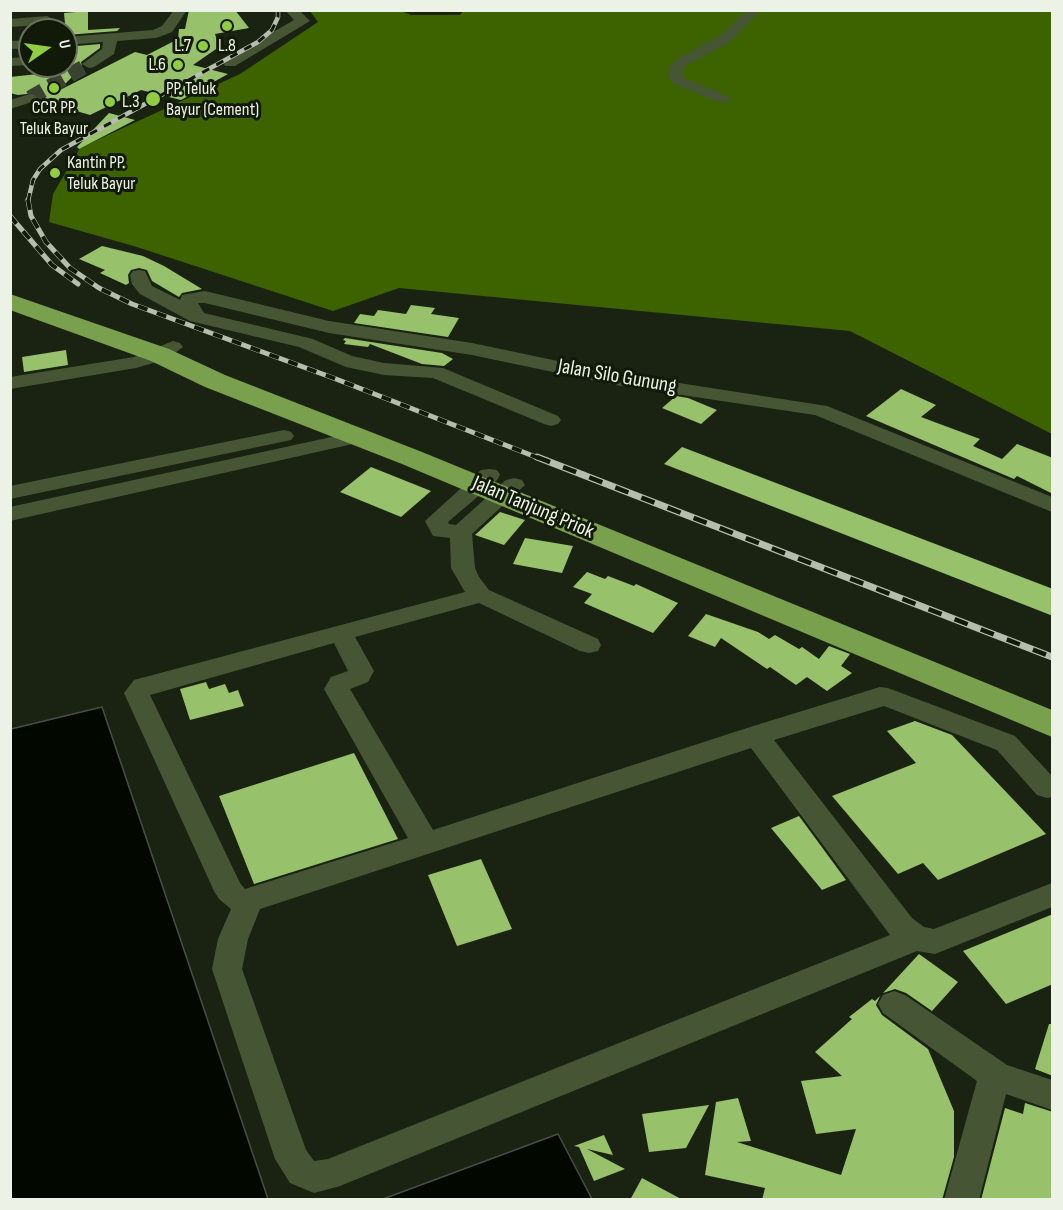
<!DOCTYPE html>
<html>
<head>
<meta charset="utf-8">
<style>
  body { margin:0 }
  #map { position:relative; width:1063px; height:1210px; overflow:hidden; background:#1a2311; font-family:"Sofia Sans Condensed",sans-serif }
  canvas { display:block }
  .frame { position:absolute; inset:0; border:12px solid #ecf2e6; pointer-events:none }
  .north { position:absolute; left:18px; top:18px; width:60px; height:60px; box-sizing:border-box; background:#111908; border:2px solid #697061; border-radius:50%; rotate:77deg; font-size:16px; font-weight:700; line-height:24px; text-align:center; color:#ecf2e6 }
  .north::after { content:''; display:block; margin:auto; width:21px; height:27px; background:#90cd41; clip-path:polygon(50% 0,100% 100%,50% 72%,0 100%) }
</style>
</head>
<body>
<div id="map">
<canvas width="1063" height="1210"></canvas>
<div class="frame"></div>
<div class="north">U</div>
</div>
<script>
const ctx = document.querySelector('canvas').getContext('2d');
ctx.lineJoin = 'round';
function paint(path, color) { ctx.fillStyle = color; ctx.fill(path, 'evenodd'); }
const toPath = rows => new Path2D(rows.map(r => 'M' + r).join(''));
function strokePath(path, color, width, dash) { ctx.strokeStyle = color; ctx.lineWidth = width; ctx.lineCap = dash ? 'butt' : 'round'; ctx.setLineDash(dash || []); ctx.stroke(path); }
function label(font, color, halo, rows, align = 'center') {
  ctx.font = font + ' "Sofia Sans Condensed",sans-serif'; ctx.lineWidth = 6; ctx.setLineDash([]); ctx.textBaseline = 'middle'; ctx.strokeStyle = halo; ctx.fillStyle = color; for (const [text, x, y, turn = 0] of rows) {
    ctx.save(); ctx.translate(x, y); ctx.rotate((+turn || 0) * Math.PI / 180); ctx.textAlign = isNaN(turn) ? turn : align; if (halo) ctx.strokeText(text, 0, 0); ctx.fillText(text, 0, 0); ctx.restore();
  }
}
paint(toPath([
  [464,10,1052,11,1052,434,850,331,399,288,333,311,137,247,49,222,53,194,80,148,240,74,318,22,310,11,401,11,411,15,460,15]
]), '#3d6200');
const water = toPath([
  [102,707,268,1199,11,1199,11,729,102,707],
  [558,1134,592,1199,383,1199,558,1134]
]);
paint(water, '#020800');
strokePath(water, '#484e45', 1.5);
paint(toPath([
  [189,10,235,10,249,28,215,34,219,47,193,65,228,74,181,100,141,90,90,115,38,100,39,97,35,93,18,95,10,93,10,77,38,74,38,70,66,67,66,47,100,44,100,48,81,62,82,67,58,91,135,52,147,55,178,39,179,29,185,29],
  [88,11,88,30,120,28,117,31,66,35,64,13],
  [109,113,135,120,79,149,77,147],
  [102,246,143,256,164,266,202,289,182,293,179,297,152,281,147,270,139,268,131,270,128,275,129,283,126,285,100,273,105,270,79,259],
  [411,305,435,308,431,314,459,318,448,337,354,323,360,314,374,316,378,310,406,314],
  [345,338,442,353,453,359,444,366,422,364,370,344,368,347,344,344,346,341,343,340],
  [66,350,68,365,24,372,22,357],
  [901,389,936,405,921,417,980,439,973,446,1002,459,1017,444,1053,458,1053,494,1017,476,1014,479,866,416],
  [676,396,688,398,717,410,701,424,662,408],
  [682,447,1053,589,1053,616,664,464],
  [371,467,431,491,401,517,340,492],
  [500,512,525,520,504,545,475,535],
  [525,538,573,546,562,573,513,564],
  [587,572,605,579,608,576,634,586,636,584,678,603,653,633,584,603,592,594,573,587],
  [706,614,758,632,769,639,775,635,799,649,802,647,819,659,829,646,850,654,841,666,852,673,827,691,807,677,796,685,770,667,767,669,721,638,715,647,688,636],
  [206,682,209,689,225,684,229,693,238,690,244,706,190,720,180,689],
  [915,721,952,735,1046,834,938,880,923,863,898,874,832,796,916,763,887,731],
  [354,753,398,839,254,884,219,796],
  [799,816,846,880,822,890,771,828],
  [481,859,512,929,457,946,428,875],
  [1053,914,1053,984,1006,1004,963,951],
  [919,954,958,982,932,1011,906,993,895,989,883,993],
  [880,996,876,1005,882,1015,928,1049,954,1111,954,1157,942,1200,762,1200,765,1188,705,1175,716,1102,738,1098,751,1141,737,1142,841,1175,856,1129,816,1134,801,1081,842,1076,815,1052,852,1019,849,1017,872,999,875,1001],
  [1049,1024,1053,1024,1053,1076,1035,1069],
  [1025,1103,1053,1112,1053,1200,981,1200,1005,1108,1023,1114],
  [709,1105,686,1148,649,1152,642,1114],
  [604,1135,613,1155,587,1149,625,1169,594,1181,579,1147,574,1146],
  [642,1178,683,1200,630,1200]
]), '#97c16b');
strokePath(toPath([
  [30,98,89,64]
]), '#3a4231', 15, [15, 8]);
paint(toPath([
  [174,10,187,10,172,32,156,38,117,41,114,54,94,67,89,68,82,64,102,49,103,42,66,45,66,37,153,30,162,26,174,10],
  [285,10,299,10,310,21,235,66,225,66,223,63,225,60,294,20,285,10],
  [747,10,761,10,730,42,687,65,682,71,684,78,728,96,730,99,728,102,718,102,674,84,670,80,668,70,677,59,720,36,747,10],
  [47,16,54,20,53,30,38,30,40,25,10,27,10,19,47,16],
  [30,40,30,48,10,49,10,41,30,40],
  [30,57,30,65,10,66,10,58,30,57],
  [30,94,35,95,37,98,35,101,10,109,10,100,30,94],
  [139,270,145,271,152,286,180,300,182,295,205,291,329,321,472,343,615,373,827,406,1052,497,1052,512,815,415,615,385,472,355,329,333,205,303,198,303,204,313,313,339,352,356,384,363,443,368,558,416,561,420,558,424,551,426,544,424,433,378,384,375,346,367,299,347,190,321,140,294,132,284,130,275,133,271,139,270],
  [173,341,180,343,183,347,167,359,136,368,10,389,10,377,134,357,173,341],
  [284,430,291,432,294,436,291,440,10,499,10,486,284,430],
  [359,431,366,433,369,437,366,441,10,521,10,507,359,431],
  [489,469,497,470,500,475,497,480,448,522,449,524,456,525,506,480,514,478,522,480,525,485,472,534,475,568,479,577,489,590,598,639,601,645,598,651,589,653,580,651,479,603,355,637,374,671,368,682,350,689,433,830,747,728,880,687,888,688,1015,736,1052,776,1052,797,1047,798,1037,795,997,750,884,706,774,740,912,918,924,927,934,929,1052,883,1052,907,935,954,917,951,340,1186,314,1193,290,1183,275,1159,212,969,218,939,231,909,219,899,214,891,124,693,134,680,465,592,451,568,450,538,433,536,425,521,481,470,489,469],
  [334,643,348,671,331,677,324,689,408,838,245,889,240,883,150,695,334,643],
  [751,748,890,935,328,1159,314,1161,306,1150,242,969,248,939,260,909,751,748],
  [894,991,905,995,1007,1065,1052,1080,1052,1110,1006,1094,979,1200,944,1200,977,1081,883,1013,878,1004,883,995,894,991]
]), '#465635');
paint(toPath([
  [10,294,169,349,225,375,422,452,1052,710,1052,737,402,464,205,387,151,361,10,310,10,294]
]), '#79a14d');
const railFar2 = toPath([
  [28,201,33,180,40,169,61,150,258,42,272,30,278,17,278,10]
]);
const railFar1 = toPath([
  [28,200,31,216,46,242,70,268,99,288,132,304,336,379,541,459],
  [10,216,52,265,78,284]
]);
const rail = toPath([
  [537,457,1052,657]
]);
strokePath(railFar2, '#b6bdaf', 4.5);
strokePath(railFar1, '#b6bdaf', 5);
strokePath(rail, '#b6bdaf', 7);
strokePath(railFar2, '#111908', 3, [8]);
strokePath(railFar1, '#111908', 4, [10]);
strokePath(rail, '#111908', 4.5, [14]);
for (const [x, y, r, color] of [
  [227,26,6,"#90cd41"],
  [203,46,6,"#90cd41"],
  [178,65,6,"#90cd41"],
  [54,88,6,"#90cd41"],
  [153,99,8,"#90cd41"],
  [110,102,6,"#90cd41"],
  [55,173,6,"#90cd41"]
]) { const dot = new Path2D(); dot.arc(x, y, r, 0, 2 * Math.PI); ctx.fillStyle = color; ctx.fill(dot); strokePath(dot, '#111908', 2); }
label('18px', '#ecf2e6', '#111908', [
  ["L.7",191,46,"right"],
  ["L.8",227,46,"center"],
  ["L.6",166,65,"right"],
  ["PP. Teluk",166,89],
  ["Bayur (Cement)",166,110],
  ["L.3",122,102],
  ["CCR PP.",54,108,"center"],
  ["Teluk Bayur",54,129,"center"],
  ["Kantin PP.",67,163],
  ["Teluk Bayur",67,184]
], 'left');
label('21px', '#ecf2e6', '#111908', [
  ["Jalan Silo Gunung",617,377,10],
  ["Jalan Tanjung Priok",533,508,23]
]);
</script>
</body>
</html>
